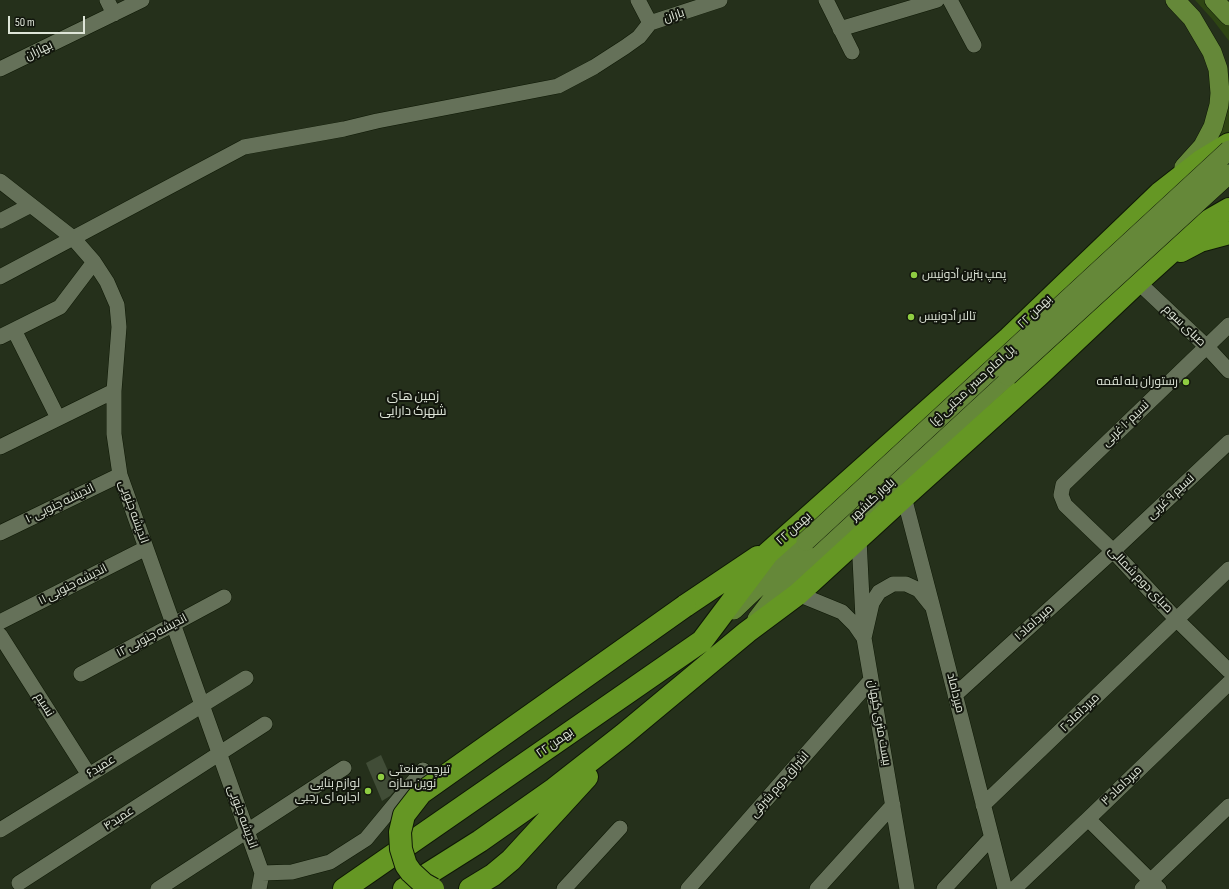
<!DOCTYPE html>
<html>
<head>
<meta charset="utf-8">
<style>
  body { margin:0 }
  #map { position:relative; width:1229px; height:889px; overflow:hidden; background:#25301b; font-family:"Sofia Sans Condensed",sans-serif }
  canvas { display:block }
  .scale { position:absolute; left:8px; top:16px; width:77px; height:18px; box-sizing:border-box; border:2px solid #dee5d8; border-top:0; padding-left:5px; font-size:12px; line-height:14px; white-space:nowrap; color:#dee5d8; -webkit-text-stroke:3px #12160d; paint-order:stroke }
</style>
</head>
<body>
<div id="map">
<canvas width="1229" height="889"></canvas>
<div class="scale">50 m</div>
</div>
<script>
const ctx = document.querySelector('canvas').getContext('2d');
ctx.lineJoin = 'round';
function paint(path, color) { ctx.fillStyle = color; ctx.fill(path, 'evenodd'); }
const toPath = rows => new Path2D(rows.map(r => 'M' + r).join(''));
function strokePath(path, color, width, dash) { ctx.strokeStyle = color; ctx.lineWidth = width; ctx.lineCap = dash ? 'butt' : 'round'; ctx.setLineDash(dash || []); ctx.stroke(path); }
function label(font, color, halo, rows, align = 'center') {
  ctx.font = font + ' "Sofia Sans Condensed",Cairo,sans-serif'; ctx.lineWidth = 4; ctx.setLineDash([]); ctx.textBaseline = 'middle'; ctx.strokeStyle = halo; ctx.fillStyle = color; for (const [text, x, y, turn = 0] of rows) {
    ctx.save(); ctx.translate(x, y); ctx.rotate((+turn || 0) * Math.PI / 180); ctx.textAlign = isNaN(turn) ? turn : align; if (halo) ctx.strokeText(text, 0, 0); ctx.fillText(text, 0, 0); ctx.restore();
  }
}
paint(toPath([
  [1195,0,1204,0,1229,25,1229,41,1213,20],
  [1229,106,1229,134,1210,152,1222,126]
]), '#2e4513');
paint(toPath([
  [381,755,396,789,390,796,382,801,366,763]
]), '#414d37');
const minor = toPath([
  [107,0,114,14],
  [638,0,650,23],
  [826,0,852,52],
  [950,0,974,45],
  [650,23,720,0],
  [840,29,937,0],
  [0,69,142,0],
  [0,181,73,238,94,262,107,282,117,305,119,327,114,391,114,434,120,475,262,873],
  [0,221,31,205],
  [0,277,244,147,344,129,377,121,558,86,594,67,625,47,639,37,650,23],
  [1138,282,1207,347,1229,371],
  [1229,325,1063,485,1061,495,1065,505,1113,551,1177,620,1229,671],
  [14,330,58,418],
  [0,337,60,307,94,262],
  [0,447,114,391],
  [904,497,933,608,1005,889],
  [0,533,120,475],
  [859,539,863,619],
  [798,594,842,612,855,625,864,638,907,889],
  [0,622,146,548],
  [0,635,89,775],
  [864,638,872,603,879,592,893,584,906,584,919,590,931,605],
  [81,674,224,597],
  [955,695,1113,551,1229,442],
  [983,805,1229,569],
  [1088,819,1159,889],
  [0,830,246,678],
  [262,873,292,872,330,862,366,839,423,770],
  [19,883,265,724],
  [158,889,344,768],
  [259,889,262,873],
  [564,889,620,828],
  [688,889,871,680],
  [817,889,893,805],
  [944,889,991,838],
  [1014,889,1088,819,1229,683],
  [1142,889,1229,806]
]);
const major = toPath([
  [1175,0,1192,18,1212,52,1218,69,1220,93,1219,105,1213,127,1203,146,1184,167],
  [1214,0,1229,16],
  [734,610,806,541],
  [757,619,789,577,1008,376]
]);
const highway = toPath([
  [1181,251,1200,241,1229,233],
  [685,606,758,557],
  [344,889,702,641,768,553,1009,338,1160,193,1201,161,1229,144],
  [404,889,480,841,554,789,623,735,747,632,798,594,904,497,1038,376,1138,282,1201,225,1229,209],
  [470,889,493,875,511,860,587,777]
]);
strokePath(minor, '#0e1805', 16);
strokePath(major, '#0e1805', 20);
strokePath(highway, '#0e1805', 24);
strokePath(minor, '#657159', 15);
strokePath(major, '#658839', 19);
strokePath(highway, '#659724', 22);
const majorBridge = toPath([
  [1008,376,1229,174],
  [806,541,1229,150]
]);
const highwayBridge = toPath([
  [433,889,424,884,411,872,406,865,401,849,400,832,404,815,421,793,685,606]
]);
strokePath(majorBridge, '#0e1805', 20, []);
strokePath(highwayBridge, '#0e1805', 24, []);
strokePath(majorBridge, '#658839', 19);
strokePath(highwayBridge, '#659724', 22);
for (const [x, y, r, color] of [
  [914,275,4,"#8fcd42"],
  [911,317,4,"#8fcd42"],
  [1186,382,4,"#8fcd42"],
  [381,777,4,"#8fcd42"],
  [368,791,4,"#8fcd42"]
]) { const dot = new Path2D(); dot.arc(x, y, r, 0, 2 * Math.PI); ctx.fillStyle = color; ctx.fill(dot); strokePath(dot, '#12160d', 1.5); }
label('12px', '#dee5d8', '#12160d', [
  ["باران",674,16,-18],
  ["بهاران",39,51,-26],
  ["۲۲ بهمن",1035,312,-44],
  ["صبای سوم",1184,326,44],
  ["پل امام حسن مجتبی (ع)",973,386,-43],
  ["نسیم ۱۰ غربی",1126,424,-44],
  ["نسیم ۹ غربی",1171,497,-43],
  ["بلوار گلشهر",873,500,-43],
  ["اندیشه جنوبی ۱۰",60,504,-26],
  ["اندیشه جنوبی",133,512,70],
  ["۲۲ بهمن",794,529,-42],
  ["صبای دوم شمالی",1140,580,46],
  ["اندیشه جنوبی ۱۱",73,585,-27],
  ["میرداماد ۱",1034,623,-42],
  ["اندیشه جنوبی ۱۲",152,636,-28],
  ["میرداماد",955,693,76],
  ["نسیم",44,705,58],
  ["میرداماد ۲",1080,713,-44],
  ["بیست متری کیهان",879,723,80],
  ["۲۲ بهمن",555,743,-35],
  ["عمید۶",101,767,-32],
  ["اشراق دوم شرقی",780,785,-49],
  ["میرداماد ۳",1122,786,-44],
  ["اندیشه جنوبی",242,817,70],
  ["عمید۴",119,819,-33]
]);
label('12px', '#dee5d8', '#12160d', [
  ["پمپ بنزین آدونیس",922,275],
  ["تالار آدونیس",919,317],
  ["رستوران بله لقمه",1178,382,"right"],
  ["تیرچه صنعتی",389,770],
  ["نوین سازه",389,784],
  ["لوازم بنایی",360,784,"right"],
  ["اجاره ای رجبی",360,798,"right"]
], 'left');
label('13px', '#dee5d8', '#12160d', [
  ["زمین های",413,397],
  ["شهرک دارایی",413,412]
]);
</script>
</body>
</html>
